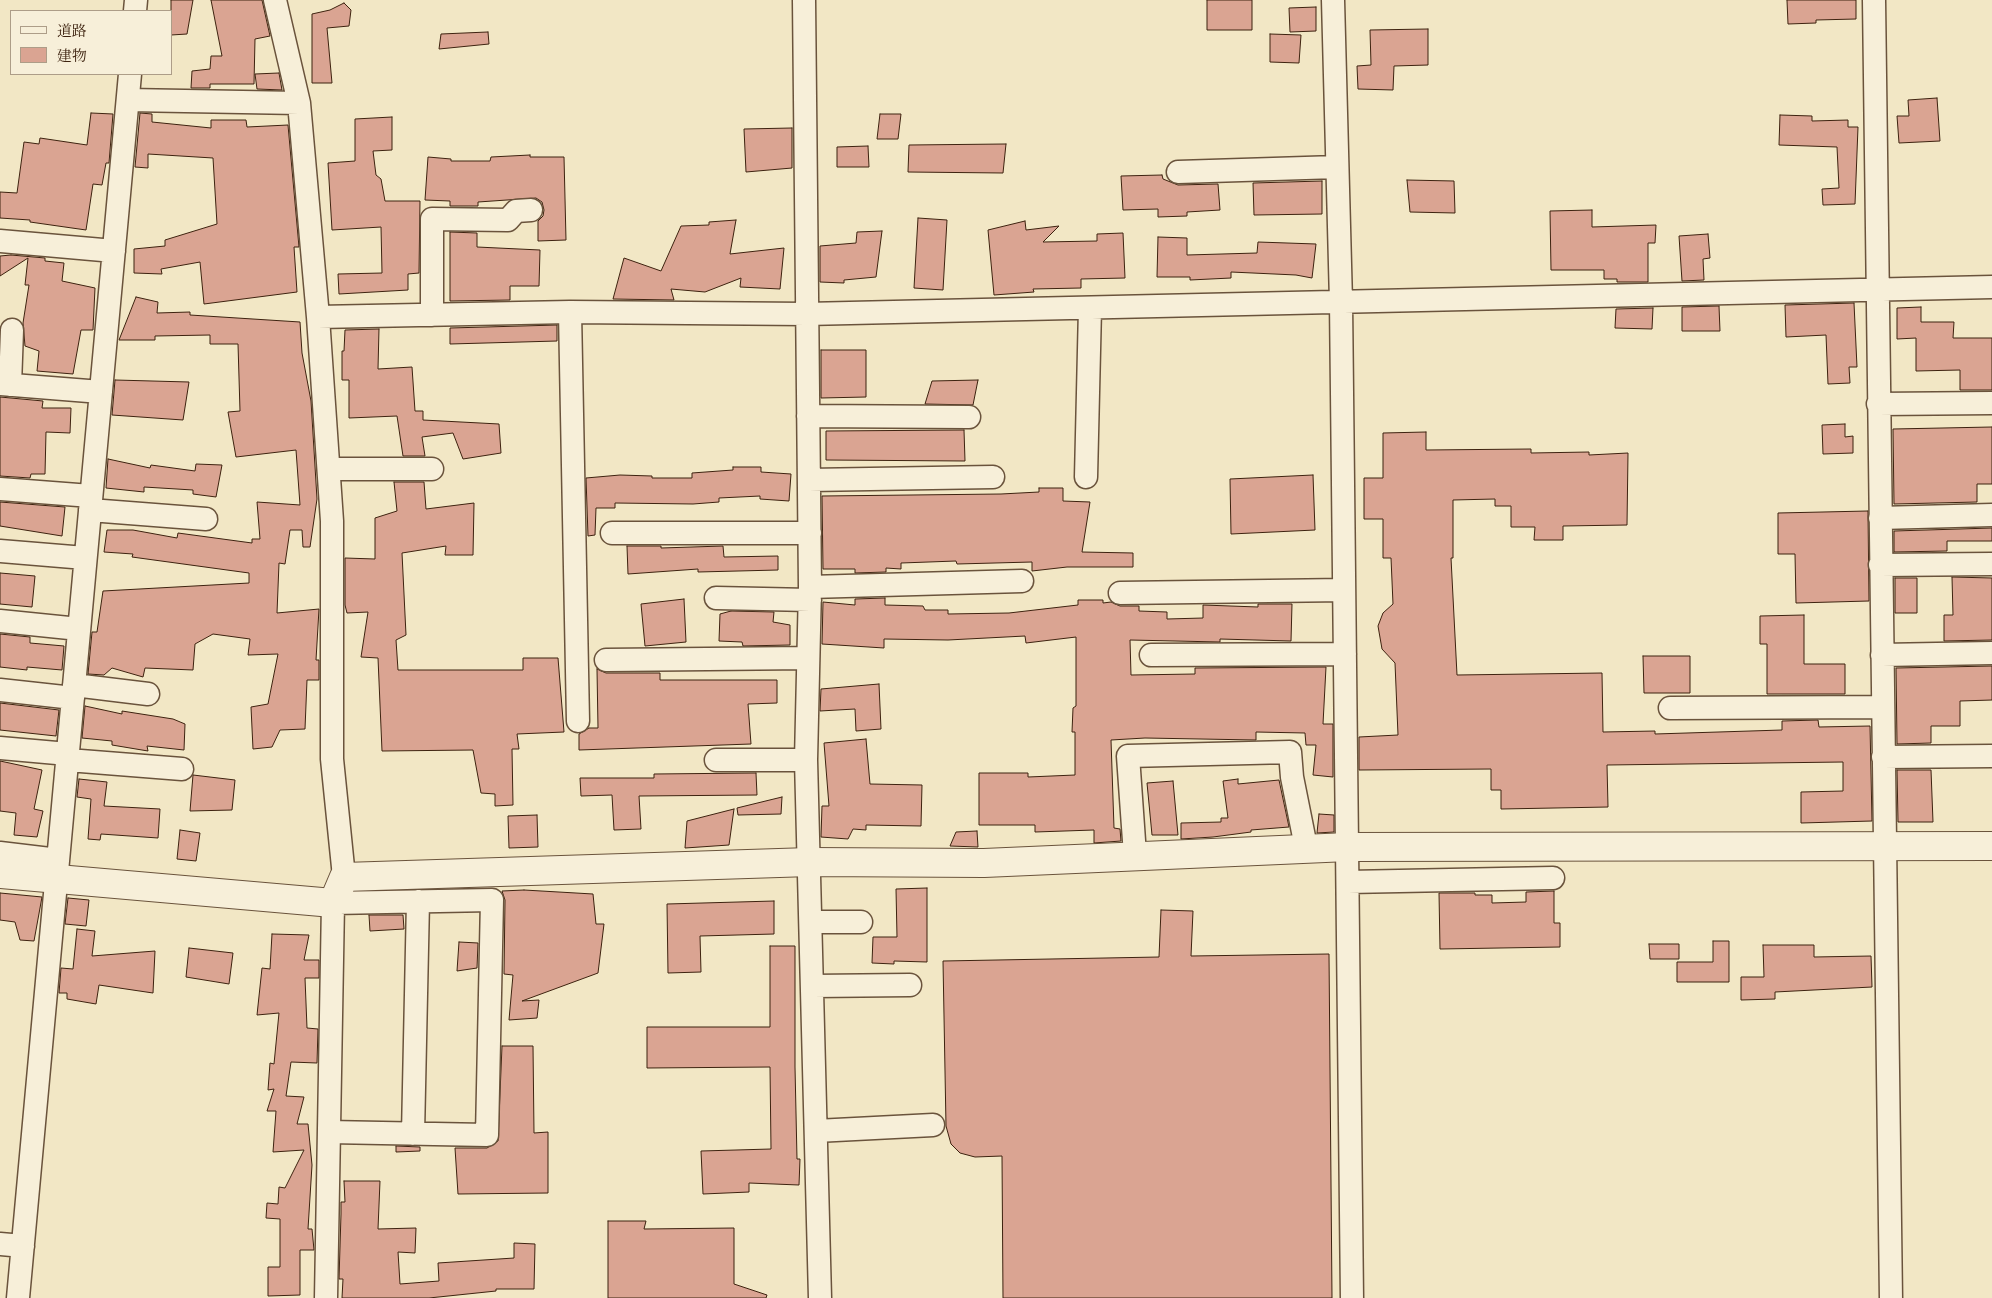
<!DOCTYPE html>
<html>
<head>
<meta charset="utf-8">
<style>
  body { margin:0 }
  #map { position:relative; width:1992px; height:1298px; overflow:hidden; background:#f2e7c5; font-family:Alegreya,"Noto Serif JP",serif }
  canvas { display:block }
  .legend { position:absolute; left:10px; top:10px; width:162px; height:65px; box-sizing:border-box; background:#f7efd9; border:1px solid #ad9d88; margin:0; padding:6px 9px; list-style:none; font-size:15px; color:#3d220f }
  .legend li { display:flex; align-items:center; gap:10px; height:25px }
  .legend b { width:25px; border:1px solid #ad9d88 }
</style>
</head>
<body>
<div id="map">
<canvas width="1992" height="1298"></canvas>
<ul class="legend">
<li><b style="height:6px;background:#f7efd9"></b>道路</li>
<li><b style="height:14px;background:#daa492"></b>建物</li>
</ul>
</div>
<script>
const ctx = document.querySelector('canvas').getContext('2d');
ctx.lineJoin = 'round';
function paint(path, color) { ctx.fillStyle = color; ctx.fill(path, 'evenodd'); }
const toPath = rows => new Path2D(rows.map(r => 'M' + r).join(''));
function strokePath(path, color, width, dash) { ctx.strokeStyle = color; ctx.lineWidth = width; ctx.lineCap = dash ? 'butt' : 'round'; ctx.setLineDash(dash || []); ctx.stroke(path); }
const building = toPath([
  [171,0,193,0,187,34,171,35,171,0],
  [211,0,262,0,270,36,255,39,254,84,210,84,210,88,191,88,192,71,210,69,211,56,222,56,211,0],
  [1207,0,1252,0,1252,30,1207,30,1207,0],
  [1787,0,1856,0,1856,19,1816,20,1816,23,1788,24,1787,0],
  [344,3,351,10,349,26,327,28,332,83,312,83,312,14,330,10,344,3],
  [1316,7,1316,31,1290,32,1289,8,1316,7],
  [1428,29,1428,65,1394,66,1393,90,1358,89,1357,66,1371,65,1370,30,1428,29],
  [488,32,489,44,439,49,441,34,488,32],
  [1270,34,1301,35,1299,63,1270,62,1270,34],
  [279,73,282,90,257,89,255,74,279,73],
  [1937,98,1940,141,1899,143,1897,116,1909,116,1908,100,1937,98],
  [91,113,113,114,109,163,106,163,102,185,93,184,86,230,30,222,30,220,0,218,0,192,17,193,24,142,39,144,40,138,87,145,91,113],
  [140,113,152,114,152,122,211,128,211,120,246,120,247,127,288,125,299,247,294,247,297,292,204,304,200,262,161,269,162,274,134,273,134,249,165,246,165,240,217,224,213,158,148,154,148,168,135,167,140,113],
  [880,114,901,114,898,139,877,139,880,114],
  [1780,115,1812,116,1812,121,1848,120,1848,127,1858,127,1855,204,1823,205,1822,189,1839,188,1837,147,1779,145,1780,115],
  [392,117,392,150,373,151,376,175,381,179,385,201,420,201,419,273,408,274,408,290,339,294,338,274,382,273,381,227,332,230,328,163,355,161,355,119,392,117],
  [792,128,792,168,746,172,744,129,792,128],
  [1006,144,1003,173,908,172,909,145,1006,144],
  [868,146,869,167,837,167,837,147,868,146],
  [530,155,530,157,564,157,566,240,538,241,538,221,543,216,544,210,542,202,536,198,478,202,478,206,450,206,450,201,425,200,428,157,451,159,451,161,490,161,491,157,530,155],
  [1162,175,1163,179,1178,185,1218,184,1220,210,1187,212,1187,216,1158,217,1158,209,1123,210,1121,176,1162,175],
  [1407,180,1454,181,1455,213,1410,212,1407,180],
  [1322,181,1322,214,1254,215,1253,183,1322,181],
  [1592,210,1592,227,1656,225,1655,243,1648,243,1648,282,1617,282,1617,279,1604,279,1604,270,1551,270,1550,211,1592,210],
  [918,218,947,220,943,290,914,288,918,218],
  [736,220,730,254,784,248,780,289,740,287,741,278,705,292,671,289,674,300,613,299,624,258,661,271,681,226,709,225,709,222,736,220],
  [1025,221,1026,230,1059,226,1043,242,1097,241,1097,234,1123,233,1125,278,1081,279,1081,288,1033,289,1034,292,994,295,988,230,1025,221],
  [882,231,876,277,844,280,844,283,820,282,820,246,856,243,857,232,882,231],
  [450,232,477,233,477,247,540,250,539,286,510,286,510,300,450,301,450,232],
  [1708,234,1710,258,1703,259,1704,280,1682,281,1679,236,1708,234],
  [1158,237,1187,238,1187,255,1257,253,1258,242,1316,244,1312,278,1296,275,1231,272,1231,278,1190,280,1190,277,1157,277,1158,237],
  [11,255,45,258,45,261,64,263,62,281,95,288,93,330,81,330,73,374,37,371,39,351,25,346,23,323,29,285,25,285,28,258,0,276,0,256,11,255],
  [136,297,158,302,157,313,190,312,190,315,300,322,302,353,311,401,317,499,310,547,303,547,302,530,290,530,285,564,279,563,277,613,319,609,316,660,319,660,319,680,307,680,305,729,280,730,272,747,253,749,251,707,268,704,278,654,248,655,250,639,213,634,195,644,193,670,145,668,143,677,112,668,104,675,88,674,92,632,97,632,103,591,249,583,249,573,132,557,133,554,104,552,107,530,133,530,177,538,178,533,252,543,252,539,260,539,257,502,300,505,296,450,236,457,228,412,240,411,238,344,210,344,210,335,155,336,155,340,119,340,136,297],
  [1854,303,1857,367,1849,367,1850,383,1828,384,1826,335,1786,337,1785,305,1854,303],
  [1719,306,1720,331,1682,331,1682,307,1719,306],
  [1921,307,1921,322,1954,322,1953,338,1992,338,1992,390,1960,390,1960,370,1916,371,1916,338,1897,339,1897,308,1921,307],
  [1653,308,1652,329,1615,328,1616,309,1653,308],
  [557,325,557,341,450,344,450,328,557,325],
  [379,329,378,369,412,367,415,411,423,411,423,420,499,424,501,453,463,459,453,433,422,437,425,456,403,456,397,416,349,418,349,380,342,380,342,351,344,351,345,330,379,329],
  [821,350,866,350,866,397,821,398,821,350],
  [115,380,189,382,183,420,112,415,115,380],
  [978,380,973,405,925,404,932,381,978,380],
  [0,397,43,401,42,408,71,408,70,433,46,432,45,474,31,474,30,478,0,476,0,397],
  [1845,424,1845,437,1853,436,1853,453,1823,454,1822,425,1845,424],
  [1992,427,1992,484,1977,484,1977,502,1894,504,1893,429,1992,427],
  [964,430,965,461,826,460,826,431,964,430],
  [1426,432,1426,450,1531,449,1531,453,1589,452,1589,455,1628,453,1627,525,1563,526,1563,540,1534,540,1535,527,1511,527,1511,506,1495,506,1495,499,1453,500,1453,558,1451,558,1457,675,1602,673,1603,732,1655,731,1655,734,1782,730,1782,721,1818,720,1819,727,1870,726,1872,821,1801,823,1801,792,1843,791,1843,762,1607,765,1608,807,1501,809,1501,790,1491,790,1491,769,1359,770,1359,737,1398,735,1395,663,1382,649,1378,626,1383,613,1393,604,1391,558,1383,558,1383,519,1364,519,1364,478,1383,478,1383,433,1426,432],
  [108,459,150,468,151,465,195,471,196,464,222,465,216,497,193,494,193,490,144,487,144,492,106,488,108,459],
  [733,467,761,467,761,472,791,474,789,501,760,499,760,496,719,498,719,502,693,504,615,503,615,508,596,508,595,535,588,536,586,478,620,475,652,476,652,478,692,478,692,473,733,470,733,467],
  [1313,475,1315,530,1231,534,1230,479,1313,475],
  [394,482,424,482,426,509,474,503,473,555,445,555,446,546,402,553,406,635,396,640,398,670,523,670,523,658,558,658,564,732,517,734,519,749,512,749,513,805,495,806,495,794,481,793,473,750,382,751,378,658,361,657,368,612,347,613,345,605,345,558,375,559,375,518,397,511,394,482],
  [1039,488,1063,488,1063,501,1090,502,1082,552,1133,553,1133,567,1067,567,1032,571,1032,562,957,564,956,561,901,563,901,569,886,568,886,572,855,573,855,569,823,569,822,496,1001,494,1039,492,1039,488],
  [0,502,65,507,62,536,0,526,0,502],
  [1868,511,1869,601,1796,603,1795,554,1778,554,1778,513,1868,511],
  [1992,528,1992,541,1947,541,1947,551,1894,552,1894,531,1992,528],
  [627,546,661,546,661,548,723,546,724,557,778,556,778,570,698,572,698,569,628,574,627,546],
  [0,573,35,576,32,607,0,604,0,573],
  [1952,577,1992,578,1992,640,1944,641,1944,615,1953,615,1952,577],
  [1895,578,1917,578,1917,613,1895,613,1895,578],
  [885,598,885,605,923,606,925,610,948,610,948,614,1009,613,1078,605,1078,600,1103,600,1103,603,1111,602,1120,606,1139,606,1139,611,1167,612,1167,619,1203,618,1203,605,1258,607,1258,604,1292,604,1291,641,1220,639,1220,642,1130,640,1131,675,1195,674,1195,668,1326,667,1323,724,1333,724,1333,777,1313,775,1316,745,1306,745,1305,733,1256,732,1256,740,1145,738,1111,740,1114,828,1120,829,1121,841,1094,843,1094,830,1035,832,1035,825,979,825,979,773,1028,773,1028,777,1075,775,1075,732,1072,732,1073,708,1076,706,1076,637,1026,643,1025,636,948,640,884,639,884,648,822,644,823,602,855,605,855,599,885,598],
  [684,599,686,642,645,646,641,604,684,599],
  [731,611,774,612,773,622,790,625,790,645,743,646,742,642,719,641,720,614,731,611],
  [1804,615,1804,664,1845,664,1845,694,1767,694,1767,644,1760,644,1760,616,1804,615],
  [0,634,30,637,30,643,64,646,62,670,27,667,27,670,0,667,0,634],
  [1643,656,1690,656,1690,693,1644,693,1643,656],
  [1992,666,1992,700,1960,701,1960,726,1931,726,1931,743,1897,744,1896,668,1992,666],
  [597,669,606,673,660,673,660,680,777,680,777,703,748,704,751,744,579,750,579,734,589,728,598,728,597,669],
  [879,684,881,729,856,731,855,709,820,711,821,689,879,684],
  [0,703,59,710,56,736,0,730,0,703],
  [85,706,122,714,122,711,173,719,185,724,184,750,147,746,148,751,112,745,112,741,82,738,85,706],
  [866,739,870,784,922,785,921,826,866,825,866,830,853,829,848,839,821,837,822,806,829,806,824,743,866,739],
  [0,761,42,770,34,809,43,811,37,837,14,835,16,813,0,811,0,761],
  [1897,770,1931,770,1933,822,1898,822,1897,770],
  [756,773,757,795,639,796,641,829,614,830,612,795,581,796,580,778,654,778,654,774,756,773],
  [193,775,235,780,232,810,190,811,193,775],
  [79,779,107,782,104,806,160,809,158,838,101,834,100,840,88,839,91,799,77,797,79,779],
  [1238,779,1238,784,1279,780,1289,827,1251,830,1251,832,1213,837,1181,839,1181,823,1221,822,1221,818,1228,818,1223,781,1238,779],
  [1173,781,1178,835,1152,835,1147,783,1173,781],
  [782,797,781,814,738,815,737,808,782,797],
  [734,809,729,845,685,848,687,821,734,809],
  [1319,814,1334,815,1334,832,1317,833,1319,814],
  [537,815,538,847,509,848,508,816,537,815],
  [180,830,200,833,196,861,177,859,180,830],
  [977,831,978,847,950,846,956,832,977,831],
  [927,888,927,962,894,961,894,964,872,963,873,937,897,937,896,889,927,888],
  [524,890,593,894,596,924,604,924,598,973,522,1001,539,1000,537,1018,509,1020,513,975,504,974,505,900,502,891,524,890],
  [1554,891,1554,923,1560,923,1560,947,1440,949,1439,893,1475,893,1475,895,1492,895,1492,903,1526,902,1526,892,1554,891],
  [0,893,42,897,34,941,20,940,15,922,0,920,0,893],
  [68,898,89,900,86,926,65,924,68,898],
  [774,901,774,934,700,936,701,972,668,973,667,904,774,901],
  [1161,910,1193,911,1191,956,1329,954,1332,1298,1003,1298,1002,1156,975,1157,960,1153,951,1144,946,1126,943,961,1159,957,1161,910],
  [369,915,403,915,404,929,370,931,369,915],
  [77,929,95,931,92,956,155,951,153,993,99,985,96,1004,67,999,67,993,59,993,61,968,73,969,77,929],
  [272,934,309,935,304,960,319,960,319,978,305,978,307,1028,318,1029,317,1063,291,1062,286,1096,304,1097,297,1124,308,1124,312,1165,308,1229,312,1229,314,1250,300,1250,300,1295,268,1296,268,1267,280,1267,280,1219,266,1218,267,1203,278,1204,279,1187,285,1188,304,1150,273,1152,276,1111,267,1111,274,1089,268,1090,270,1063,274,1064,279,1013,257,1015,262,968,270,969,272,934],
  [1713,941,1729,941,1729,982,1677,982,1677,962,1713,962,1713,941],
  [459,942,478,943,477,968,457,971,459,942],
  [1649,944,1679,944,1679,959,1650,959,1649,944],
  [1763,945,1814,945,1814,957,1871,956,1872,987,1775,992,1775,999,1741,1000,1741,977,1764,977,1763,945],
  [770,946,795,946,795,1067,797,1159,800,1159,799,1185,749,1183,749,1192,703,1194,701,1151,771,1149,770,1067,647,1068,647,1027,770,1027,770,946],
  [189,948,233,953,229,984,186,977,189,948],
  [502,1046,533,1046,534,1133,548,1132,548,1193,458,1194,455,1148,487,1148,498,1141,502,1046],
  [396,1146,420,1147,420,1151,396,1152,396,1146],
  [344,1181,380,1181,378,1229,416,1228,415,1253,398,1252,400,1284,439,1281,438,1263,514,1258,514,1243,535,1244,534,1289,496,1289,496,1291,429,1298,342,1298,343,1279,339,1279,341,1214,341,1202,345,1202,344,1181],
  [608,1221,646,1221,644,1229,734,1228,734,1284,767,1295,766,1298,608,1298,608,1221]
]);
paint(building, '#daa492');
strokePath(building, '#3d220f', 1);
const minor = toPath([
  [275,0,299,103,318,317,332,521,332,759,344,877],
  [804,0,810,587,806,760,820,1298],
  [1333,0,1341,302,1352,1298],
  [1874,0,1891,1298],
  [135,11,136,0],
  [128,100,299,103],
  [1178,172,1337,167],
  [0,241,114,251],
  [570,312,578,721],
  [432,315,432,219,508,220,516,211,531,210],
  [318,317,570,312,806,314,1992,287],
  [0,384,101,392],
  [10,385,12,330],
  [1878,404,1992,403],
  [808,416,969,417],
  [329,469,432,469],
  [1086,477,1090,308],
  [809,480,993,477],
  [0,489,91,496],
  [90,510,206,519],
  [1880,518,1992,515],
  [612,533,810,533],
  [0,551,85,558],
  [1880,565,1992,564],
  [810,587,1022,581],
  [1120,593,1344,590],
  [716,598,810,600],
  [0,621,79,629],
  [1151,655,1345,654],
  [1882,655,1992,653],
  [606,660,808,658],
  [74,685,148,694],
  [0,690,73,698],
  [1670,708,1883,707],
  [0,748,68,754],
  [1883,757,1992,756],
  [68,760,182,769],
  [716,760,806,760],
  [0,853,50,859],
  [1135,855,1128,756,1290,752,1292,777,1306,847],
  [1348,882,1553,878],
  [811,922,861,922],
  [813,986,910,985],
  [816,1131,933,1125],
  [413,1134,418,901],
  [0,1244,23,1246],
  [18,1298,130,74],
  [326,1298,333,903,492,900,487,1135,329,1132]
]);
const tertiary = toPath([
  [0,874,333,903,344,877,810,862,984,863,1348,847,1992,846]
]);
strokePath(minor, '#6a533c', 25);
strokePath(tertiary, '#6a533c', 30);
strokePath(minor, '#f7efd9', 22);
strokePath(tertiary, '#f7efd9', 28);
</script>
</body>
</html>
